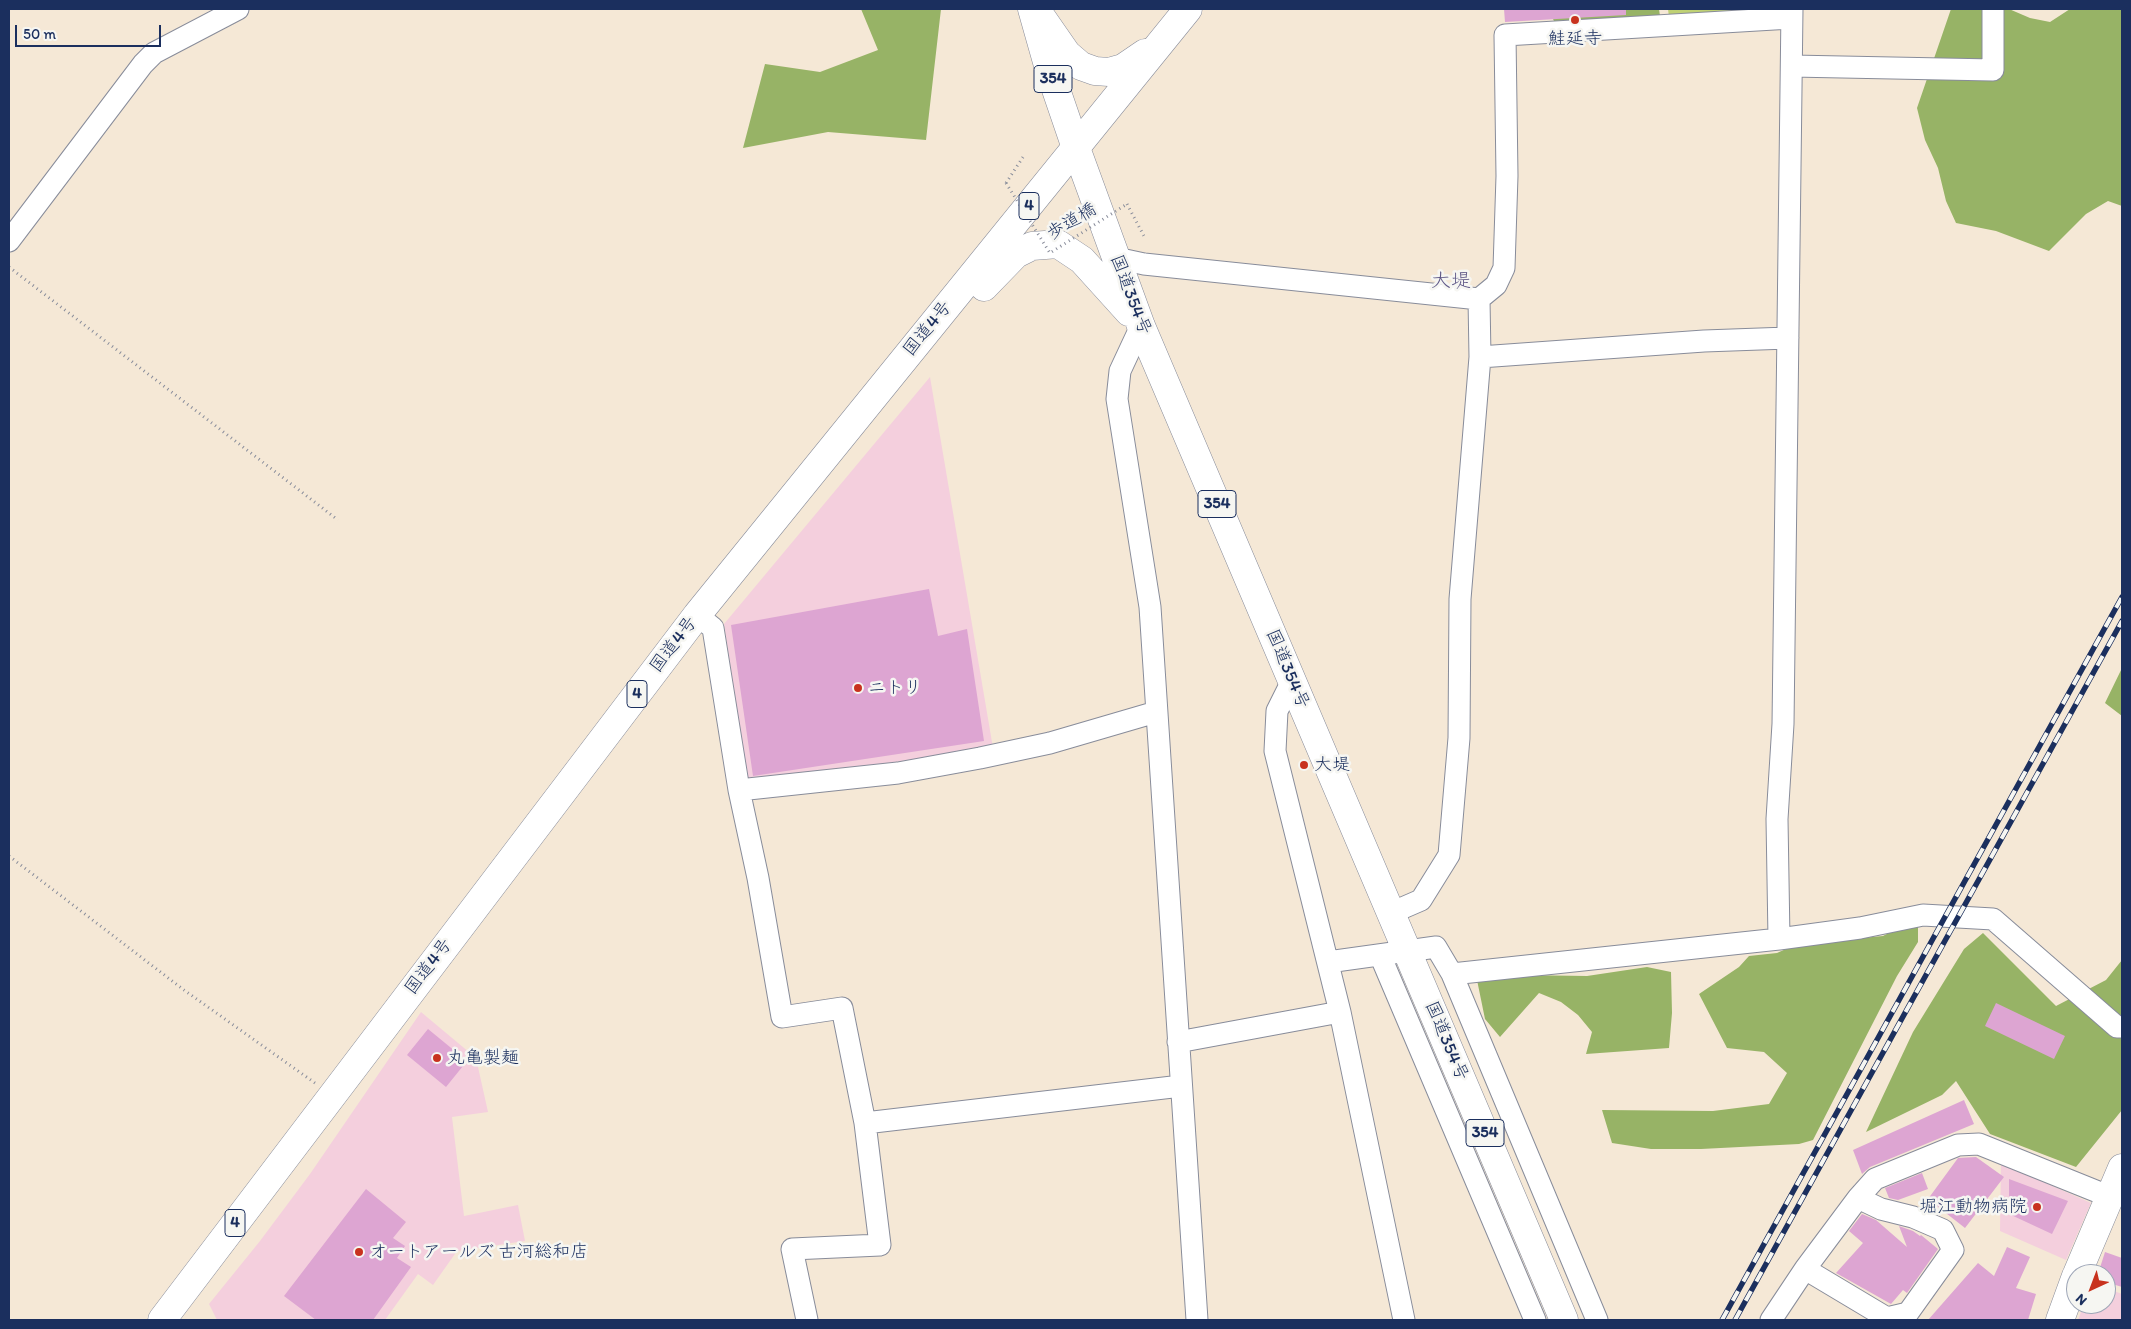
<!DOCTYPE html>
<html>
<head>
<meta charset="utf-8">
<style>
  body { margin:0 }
  #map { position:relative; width:2131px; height:1329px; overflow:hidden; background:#f5e8d6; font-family:Itim,sans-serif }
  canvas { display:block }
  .frame { position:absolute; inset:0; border:10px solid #1b2f5e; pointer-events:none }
  .north { position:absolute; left:2066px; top:1264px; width:50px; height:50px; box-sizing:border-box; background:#f6f6f2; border:1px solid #9ea6b7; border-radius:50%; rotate:223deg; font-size:14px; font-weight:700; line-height:20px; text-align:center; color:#1b2f5e }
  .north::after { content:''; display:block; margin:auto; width:18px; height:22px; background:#c8321e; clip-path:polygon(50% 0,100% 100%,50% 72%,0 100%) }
  .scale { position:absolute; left:15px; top:25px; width:146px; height:22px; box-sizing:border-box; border:2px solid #1b2f5e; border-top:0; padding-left:6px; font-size:15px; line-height:18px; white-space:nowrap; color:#1b2f5e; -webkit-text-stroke:4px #f6f6f2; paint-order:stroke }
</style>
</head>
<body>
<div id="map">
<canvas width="2131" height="1329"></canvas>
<div class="frame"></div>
<div class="north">N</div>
<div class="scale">50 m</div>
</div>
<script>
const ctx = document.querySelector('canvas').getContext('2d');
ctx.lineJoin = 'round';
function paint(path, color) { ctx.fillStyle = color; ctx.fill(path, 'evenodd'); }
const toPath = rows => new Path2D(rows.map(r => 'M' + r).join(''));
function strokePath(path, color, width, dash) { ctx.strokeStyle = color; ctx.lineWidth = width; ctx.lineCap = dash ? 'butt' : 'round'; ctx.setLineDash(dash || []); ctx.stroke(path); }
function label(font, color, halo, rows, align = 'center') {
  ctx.font = font + ' Itim,"Klee One",sans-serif'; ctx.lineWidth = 5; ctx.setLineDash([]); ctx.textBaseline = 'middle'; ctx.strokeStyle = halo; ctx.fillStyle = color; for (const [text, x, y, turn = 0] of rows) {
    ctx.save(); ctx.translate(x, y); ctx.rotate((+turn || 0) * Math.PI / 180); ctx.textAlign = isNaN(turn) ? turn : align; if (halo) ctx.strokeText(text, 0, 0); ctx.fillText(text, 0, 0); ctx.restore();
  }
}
paint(toPath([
  [930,377,993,748,748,783,724,624],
  [421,1012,476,1058,488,1112,452,1117,464,1216,518,1205,525,1241,457,1251,433,1285,418,1274,385,1320,217,1320,209,1304,260,1241,310,1174],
  [2001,1163,2091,1203,2066,1260,2000,1231],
  [2106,1288,2122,1294,2122,1320,2078,1320,2084,1304,2106,1304]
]), '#f4cfdd');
paint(toPath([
  [1668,9,1777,9,1669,17]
]), '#bfd174');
paint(toPath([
  [861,9,941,9,926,140,828,132,743,148,765,64,820,72,878,50],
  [1548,9,1659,9,1660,16,1554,21],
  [1951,9,2009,9,2030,18,2050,22,2070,9,2122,9,2122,206,2108,201,2086,214,2049,251,1996,231,1956,223,1946,201,1938,168,1925,140,1917,108],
  [2122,668,2122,716,2105,703],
  [1918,922,1918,942,1897,976,1813,1140,1799,1144,1701,1149,1651,1149,1612,1143,1602,1110,1713,1111,1769,1104,1787,1073,1764,1052,1727,1048,1699,994,1739,967,1749,956,1777,953,1797,944,1883,936,1900,927],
  [1983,933,2056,1006,2106,980,2122,960,2122,1110,2076,1167,1990,1134,1956,1081,1942,1095,1866,1132,1913,1032,1964,949],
  [1647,967,1671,972,1672,1013,1669,1048,1586,1054,1592,1032,1578,1015,1561,1002,1539,993,1500,1037,1485,1019,1477,980,1519,975,1587,976]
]), '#97b366');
paint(toPath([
  [1504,9,1626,9,1626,15,1505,22],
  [929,589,938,636,967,629,984,741,753,776,731,625],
  [1996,1003,2065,1036,2054,1059,1985,1026],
  [428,1029,467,1061,446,1087,407,1055],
  [1964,1100,1974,1124,1870,1167,1862,1174,1853,1150],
  [1976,1157,2004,1177,1965,1228,1928,1199,1958,1158],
  [1922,1173,1928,1189,1898,1200,1889,1198,1885,1188],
  [2009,1179,2068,1201,2052,1234,2009,1214],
  [366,1189,406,1222,393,1238,405,1246,397,1258,411,1267,373,1320,316,1320,284,1296],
  [1862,1214,1876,1220,1907,1247,1899,1226,1913,1231,1920,1236,1921,1235,1938,1249,1907,1293,1903,1290,1891,1304,1836,1273,1863,1243,1849,1231],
  [2007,1247,2030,1257,2016,1288,2036,1294,2028,1320,1928,1320,1978,1263,1994,1276],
  [2105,1252,2122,1258,2122,1287,2106,1282,2106,1274,2098,1274]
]), '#dda5d2');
const minor = toPath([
  [1792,66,1993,70,1993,9],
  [9,241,143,64,154,53,238,9],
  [1116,258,1144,264,1479,299,1496,285,1504,268,1507,176,1505,35,1791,18],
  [1141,326,1120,371,1117,399,1150,607,1197,1320],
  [1480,357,1704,341,1788,338],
  [697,615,713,628,739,790,758,878,782,1017,842,1008,865,1123,880,1245,792,1249,807,1320],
  [1292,681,1277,711,1275,751,1340,1012,1404,1320],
  [739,790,898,773,980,758,1050,743,1156,712],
  [1391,913,1421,900,1449,855,1459,738,1460,599,1480,357,1479,299],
  [1779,939,1777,819,1783,724,1792,9],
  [1380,955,1535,1320],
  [1328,962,1436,947,1452,974,1779,939,1860,928,1923,915,1993,919,2117,1027,2122,1027],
  [1452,974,1597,1320],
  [1178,1042,1340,1012],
  [865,1123,1181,1086],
  [1858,1198,1805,1269,1887,1318,1908,1313,1953,1250,1943,1230,1913,1217,1881,1209,1858,1198,1875,1179,1958,1145,1979,1144,2108,1196],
  [1771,1320,1805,1269]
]);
const secondary = toPath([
  [2077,1274,2122,1168],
  [2060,1320,2076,1276]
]);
const trunk = toPath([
  [1032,9,1049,69,1076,148,1141,326,1564,1320],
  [1042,18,1067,54,1081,66,1095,71,1109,72,1123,68,1145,53],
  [984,287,1016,254,1032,246,1058,244,1082,260,1129,312],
  [162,1320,697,615,1188,9]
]);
strokePath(minor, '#888c9a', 23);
strokePath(secondary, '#888c9a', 29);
strokePath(trunk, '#888c9a', 29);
strokePath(toPath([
  [1006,183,1025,154],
  [1127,204,1145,238],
  [9,267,338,520],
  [9,856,184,990,315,1083]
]), '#888c9a', 3, [1, 4]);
strokePath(minor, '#fff', 21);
strokePath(secondary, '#fff', 28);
strokePath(trunk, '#fff', 28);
const rail = toPath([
  [1722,1320,2122,597],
  [1735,1320,2122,621]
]);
strokePath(rail, '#1b2f5e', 5.5);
strokePath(rail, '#f6f6f2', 4, [11]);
strokePath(toPath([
  [1006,183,1050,253,1127,204]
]), '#888c9a', 3, [1, 4]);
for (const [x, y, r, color] of [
  [1575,20,5,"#c8321e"],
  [858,688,5,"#c8321e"],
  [1304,765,5,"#c8321e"],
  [437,1058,5,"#c8321e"],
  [2037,1207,5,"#c8321e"],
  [359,1252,5,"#c8321e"]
]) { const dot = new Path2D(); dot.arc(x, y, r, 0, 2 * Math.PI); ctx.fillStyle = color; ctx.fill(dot); strokePath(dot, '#f6f6f2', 2); }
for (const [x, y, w] of [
  [1053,79,38],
  [1029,206,20],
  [1217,504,38],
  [637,694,20],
  [1485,1133,38],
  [235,1223,20]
]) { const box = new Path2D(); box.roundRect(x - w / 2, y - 13.5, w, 27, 4); ctx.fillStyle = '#f6f6f2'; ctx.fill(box); strokePath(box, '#1b2f5e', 1); }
label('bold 16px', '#1b2f5e', null, [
  ["354",1053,79],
  ["4",1029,206],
  ["354",1217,504],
  ["4",637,694],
  ["354",1485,1133],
  ["4",235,1223]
]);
label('18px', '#1b2f5e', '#f6f6f2', [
  ["鮭延寺",1575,39,"center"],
  ["ニトリ",868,688],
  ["大堤",1314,765],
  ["丸亀製麺",447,1058],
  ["堀江動物病院",2027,1207,"right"],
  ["オートアールズ 古河総和店",369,1252]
], 'left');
label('18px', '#1b2f5e', '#f6f6f2', [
  ["歩道橋",1072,222,-31],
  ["国道354号",1130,295,69],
  ["国道4号",928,329,-51],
  ["国道4号",674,645,-53],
  ["国道354号",1287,669,67],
  ["国道4号",429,967,-53],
  ["国道354号",1446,1041,67]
]);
label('20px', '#5f5887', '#f6f6f2', [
  ["大堤",1451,282]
]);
</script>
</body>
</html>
